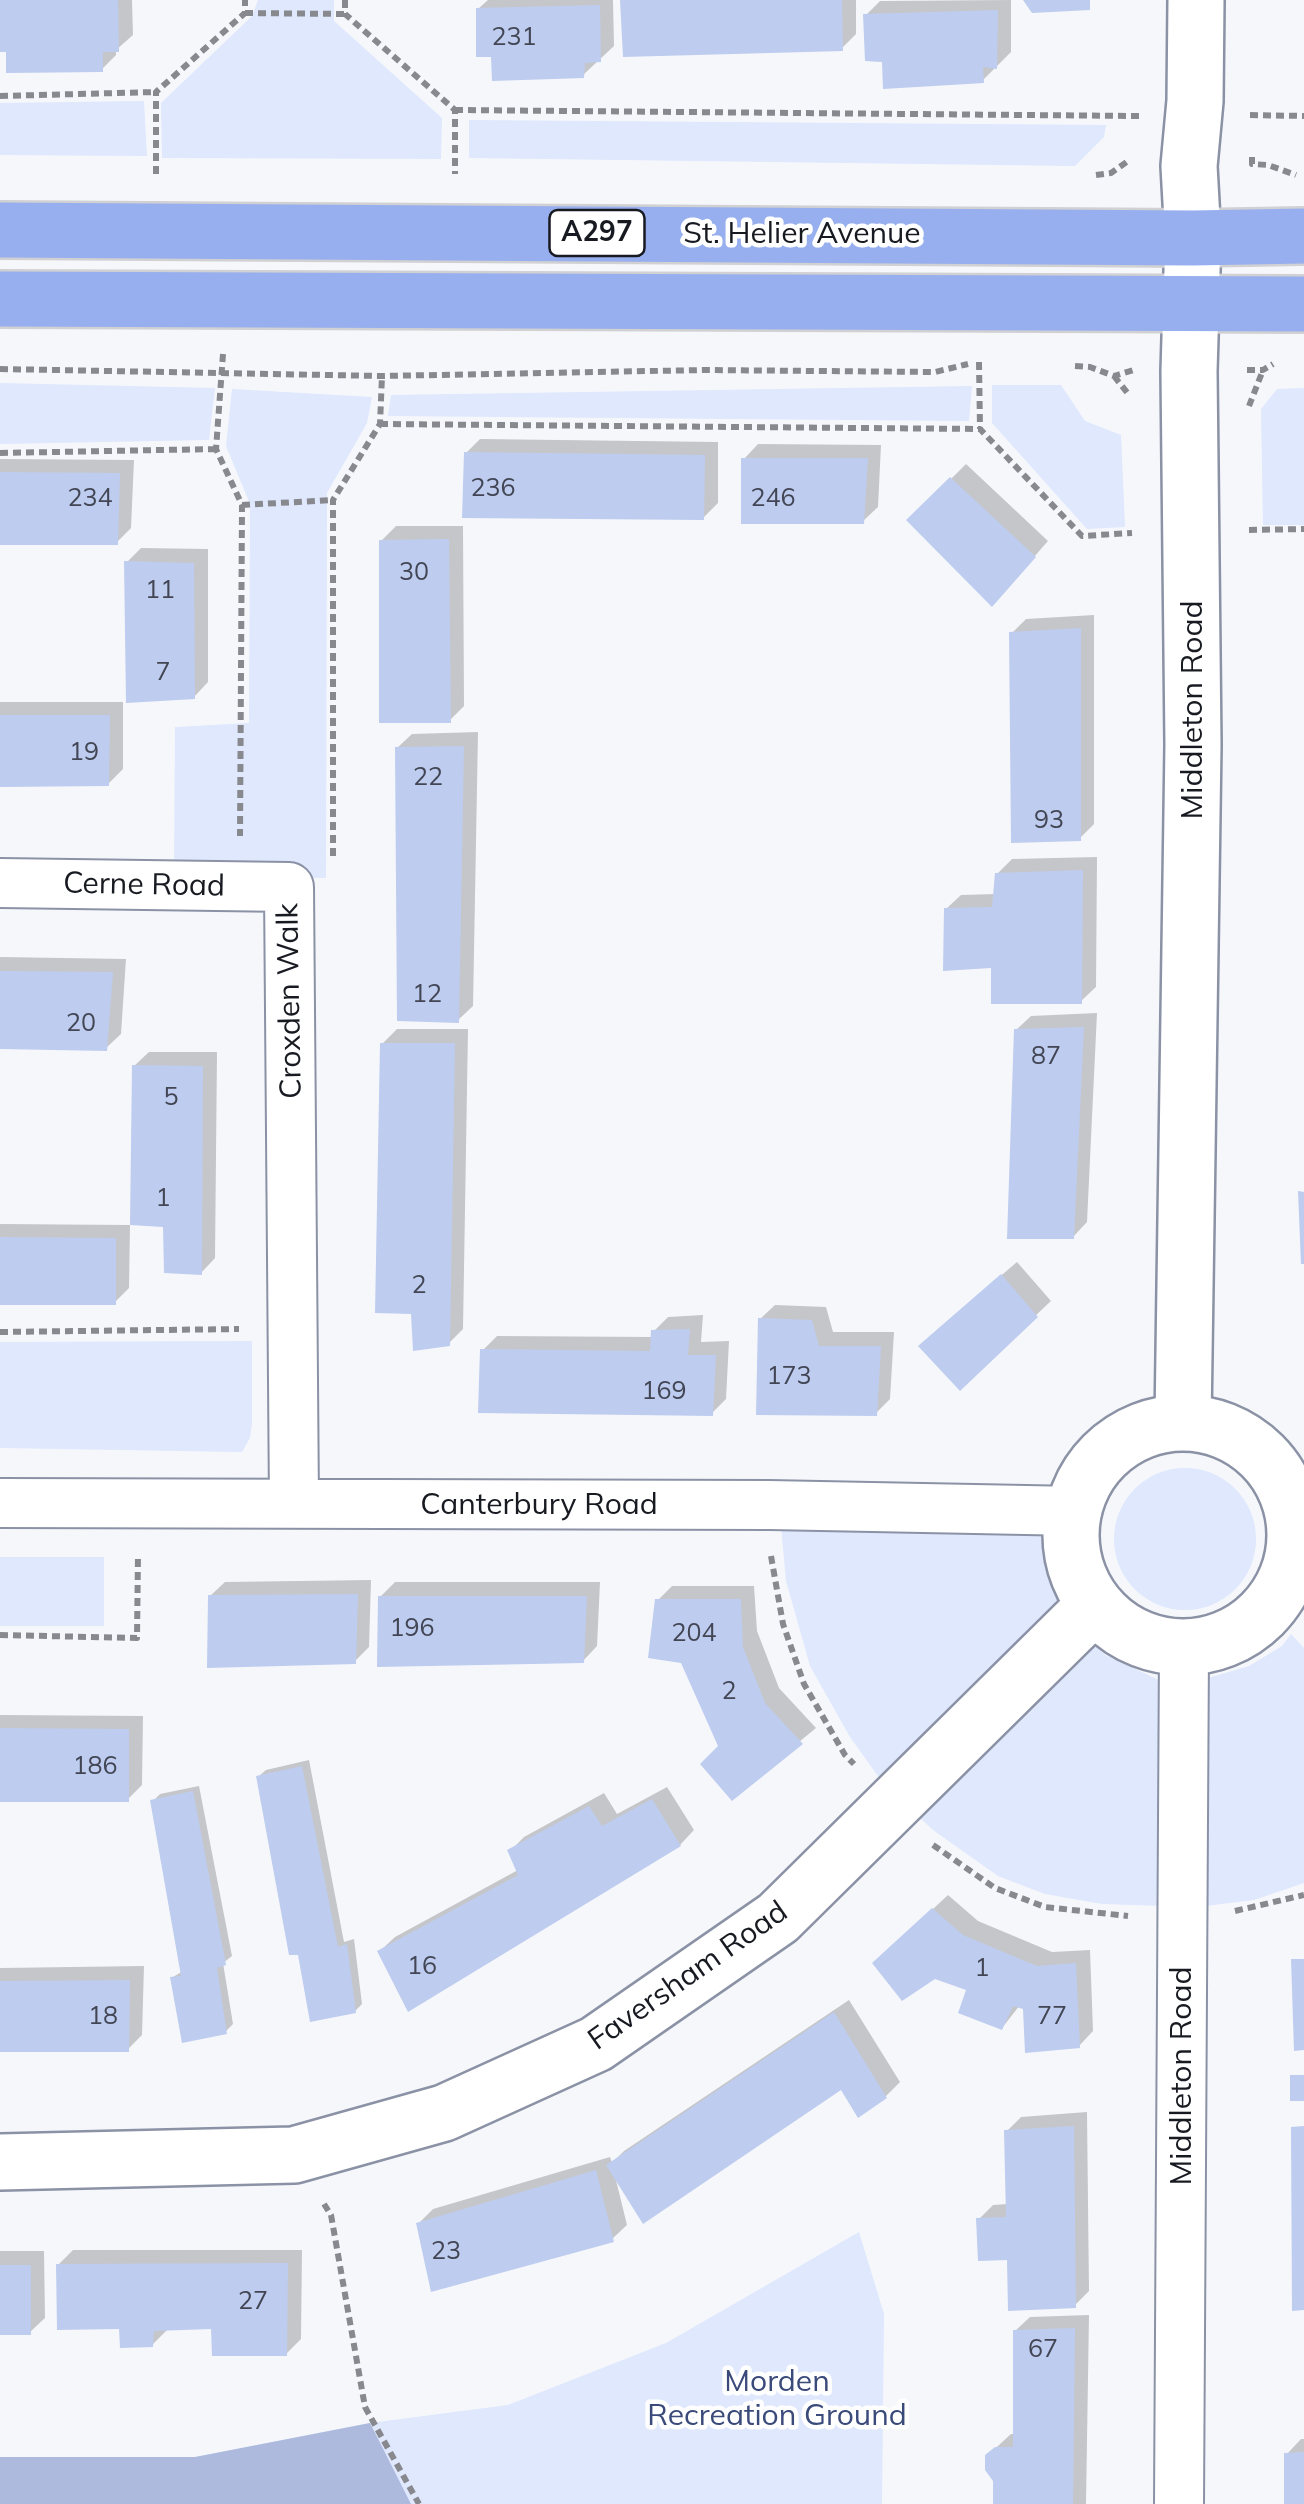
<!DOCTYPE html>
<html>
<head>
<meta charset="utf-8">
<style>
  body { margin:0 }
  canvas { display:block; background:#f5f7fb }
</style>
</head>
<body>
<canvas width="1304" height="2504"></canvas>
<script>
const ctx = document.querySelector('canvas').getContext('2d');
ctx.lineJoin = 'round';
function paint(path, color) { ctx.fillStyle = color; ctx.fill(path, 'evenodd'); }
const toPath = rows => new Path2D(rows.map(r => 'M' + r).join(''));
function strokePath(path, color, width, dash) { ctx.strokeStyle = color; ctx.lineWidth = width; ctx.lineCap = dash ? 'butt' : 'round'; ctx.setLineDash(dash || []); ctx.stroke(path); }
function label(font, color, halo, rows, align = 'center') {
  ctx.font = font + ' Mulish,sans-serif'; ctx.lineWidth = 9; ctx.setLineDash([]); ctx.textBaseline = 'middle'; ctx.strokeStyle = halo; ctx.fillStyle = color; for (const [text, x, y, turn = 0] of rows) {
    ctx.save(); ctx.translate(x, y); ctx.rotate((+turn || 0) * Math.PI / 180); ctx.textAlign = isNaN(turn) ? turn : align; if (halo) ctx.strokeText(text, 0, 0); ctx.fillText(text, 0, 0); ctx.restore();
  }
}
paint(toPath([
  [258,0,334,0,334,21,442,118,441,159,162,158,161,103,252,16],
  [144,101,147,156,0,155,0,103],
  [469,120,1106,125,1104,137,1075,166,469,158],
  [0,383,215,388,209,440,0,444],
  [992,385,1061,385,1085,421,1121,435,1125,527,1087,529,992,423],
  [972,386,969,421,388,416,391,395],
  [1304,388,1304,525,1263,525,1261,409,1277,389],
  [232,389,372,397,367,423,327,493,326,878,174,875,175,727,249,723,250,504,226,446],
  [252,1341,252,1423,250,1438,242,1452,0,1448,0,1342],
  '1114 1539a71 71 0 1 1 142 0a71 71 0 1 1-142 0Z',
  [780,1515,1051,1518,1051,1555,1067,1613,1105,1655,1159,1680,1208,1678,1249,1666,1282,1646,1291,1634,1304,1648,1304,1883,1254,1900,1198,1907,1102,1904,1045,1894,998,1876,933,1830,883,1783,850,1737,810,1666,786,1581],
  [0,1557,104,1557,104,1626,0,1626],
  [859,2232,884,2314,882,2504,0,2504,0,2457,195,2457,370,2423,508,2405,666,2343]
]), '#dfe8fd');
paint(toPath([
  [370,2423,411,2504,0,2504,0,2457,195,2457]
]), '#adbadd');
paint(toPath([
  [0,0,132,0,133,35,116,50,116,55,102,69,0,49],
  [488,0,613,0,614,46,583,75,493,55,478,9],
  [622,0,856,0,856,34,842,48],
  [1011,0,1011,52,982,81,884,60,866,15,880,1],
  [480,439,718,442,718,503,703,518,466,453],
  [758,444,881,445,878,507,863,521,744,459],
  [0,459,134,460,131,528,117,542,0,543],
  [966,464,1048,541,1006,589,910,520],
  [396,526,463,526,464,706,450,720,381,541],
  [141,548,208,549,208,682,194,697,127,562],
  [1094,615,1094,824,1080,838,1011,634,1026,619],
  [0,702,123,702,123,769,108,784,0,784],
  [478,732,473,1006,458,1020,397,748,412,734],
  [1097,857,1096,987,1081,1001,994,966,946,909,961,895,996,894,997,874,1012,859],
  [0,957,126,959,121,1034,106,1048,0,1047],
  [1097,1013,1087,1222,1073,1237,1016,1030,1031,1016],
  [397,1029,468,1029,463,1329,449,1343,382,1044],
  [149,1052,217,1052,215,1258,201,1273,166,1224,134,1066],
  [0,1224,130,1225,129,1288,115,1302,0,1302],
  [1017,1262,1051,1301,960,1387,935,1332],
  [775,1305,826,1307,833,1332,894,1332,890,1399,876,1413,760,1319],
  [703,1315,701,1342,729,1341,726,1399,712,1413,483,1350,497,1336,653,1337,654,1331,668,1317],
  [371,1580,369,1647,355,1661,210,1596,225,1582],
  [395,1582,600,1582,597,1646,583,1661,380,1597],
  [672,1586,754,1586,757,1631,779,1688,816,1728,732,1797,721,1746,658,1600],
  [0,1715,143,1716,142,1785,128,1799,0,1799],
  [309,1760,344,1942,354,1939,362,2004,355,2011,259,1776,266,1770],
  [199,1786,232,1956,223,1963,233,2024,226,2031,173,1977,183,1971,153,1801,160,1794],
  [667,1787,694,1830,680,1845,380,1951,395,1937,518,1870,510,1851,524,1837,604,1793,617,1814],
  [948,1895,978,1921,1052,1952,1090,1950,1093,2031,1079,2046,1025,2007,1020,2005,1002,2028,969,1988,890,1949],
  [144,1966,142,2035,128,2049,0,2050,0,1968],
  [849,2000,900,2082,886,2096,859,2114,842,2086,615,2176,627,2225,612,2239,418,2224,433,2209,610,2157,612,2163,624,2151],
  [1087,2112,1089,2291,1075,2305,1009,2257,979,2219,993,2205,1008,2204,1007,2131,1021,2117],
  [73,2250,302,2250,301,2339,286,2354,214,2327,167,2330,152,2345,121,2327,58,2265],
  [0,2251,44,2251,45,2318,30,2332,0,2333],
  [1089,2315,1086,2504,996,2504,995,2480,987,2456,1011,2434,1016,2434,1015,2331,1030,2317],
  [1301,2439,1304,2439,1304,2504,1287,2504,1287,2454]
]), '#0003');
paint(toPath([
  [0,0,118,0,119,52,103,52,103,72,6,73,6,52,0,52],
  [620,0,842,0,843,51,623,57],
  [1023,0,1090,0,1090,10,1032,13],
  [600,5,601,62,585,63,584,78,492,81,491,57,476,57,476,8],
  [998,10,997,69,983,67,984,83,883,89,882,62,865,61,863,14],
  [464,452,705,455,704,520,462,518],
  [741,458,868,458,864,524,741,524],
  [0,472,120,473,118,545,0,545],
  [950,477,1036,557,992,607,906,520],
  [449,539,451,723,379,723,379,540],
  [124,561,194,563,195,699,126,703],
  [1081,628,1081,841,1011,843,1009,632],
  [0,715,110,715,109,786,0,787],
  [464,746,459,1023,397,1021,395,747],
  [1083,870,1082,1004,991,1004,991,968,943,971,944,908,992,907,995,873],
  [0,971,113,972,107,1051,0,1049],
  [1084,1027,1074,1239,1007,1239,1014,1029],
  [380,1043,455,1043,450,1346,413,1351,411,1314,375,1313],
  [132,1065,203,1066,202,1275,164,1273,163,1227,130,1225],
  [1298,1191,1304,1192,1304,1264,1301,1264],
  [0,1237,116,1238,116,1305,0,1305],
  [1001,1274,1038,1317,960,1391,918,1346],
  [758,1318,812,1320,819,1346,881,1346,877,1416,756,1415],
  [690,1329,688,1355,716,1355,713,1416,478,1413,480,1349,650,1351,651,1330],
  [358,1594,356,1664,207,1668,208,1595],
  [378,1596,587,1596,584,1663,377,1667],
  [655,1599,741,1599,743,1647,765,1703,803,1744,732,1801,700,1764,718,1746,681,1663,648,1658],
  [0,1728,129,1729,129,1802,0,1802],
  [302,1766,338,1947,347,1944,356,2013,310,2022,298,1955,289,1955,256,1776],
  [193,1791,226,1965,217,1968,227,2034,182,2043,170,1977,181,1976,150,1800],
  [652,1799,681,1846,408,2012,377,1951,518,1875,507,1850,589,1806,602,1826],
  [932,1908,963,1935,1037,1966,1076,1963,1080,2048,1025,2053,1023,2009,1013,2006,1002,2030,958,2013,966,1990,935,1979,902,2001,872,1963],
  [1291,1959,1304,1959,1304,2050,1294,2051],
  [130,1980,129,2052,0,2052,0,1981],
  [834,2012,887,2098,858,2118,841,2090,643,2224,606,2165],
  [1290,2075,1304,2075,1304,2101,1290,2101],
  [1074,2126,1076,2308,1008,2311,1007,2260,978,2261,976,2218,1006,2217,1004,2130],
  [1304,2126,1304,2310,1292,2311,1291,2127],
  [596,2170,614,2242,431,2292,416,2223],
  [288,2263,287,2356,212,2356,211,2329,154,2331,153,2347,120,2348,119,2329,57,2330,56,2264],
  [0,2265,31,2265,31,2335,0,2335],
  [1075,2328,1073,2504,993,2504,993,2481,985,2470,985,2455,995,2447,1013,2447,1013,2330],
  [1304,2452,1304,2504,1284,2504,1284,2453]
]), '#beccef');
const street = toPath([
  [0,883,289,887,294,1504],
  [0,1503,769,1505,1077,1511],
  [1293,1515,1304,1514],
  [1179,2504,1184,1649]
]);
const secondary = toPath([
  [1183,1421,1193,745,1189,371,1193,238,1189,166,1195,101,1196,0],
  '1071 1535a112 112 0 1 1 224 0a112 112 0 1 1-224 0Z',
  [0,2162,294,2155,444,2113,596,2044,778,1918,1095,1605]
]);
const highway = toPath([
  [0,230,1193,238,1304,236],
  [0,299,1304,304]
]);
strokePath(street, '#8b92a5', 52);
strokePath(secondary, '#8b92a5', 60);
strokePath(highway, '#d1d1d3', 60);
strokePath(toPath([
  [345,0,345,14,455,110,455,174],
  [245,13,345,14],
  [0,96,156,92],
  [455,110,1139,116],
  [1250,115,1304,116],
  [1252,157,1252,164,1268,165,1296,175],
  [156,174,156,92,245,13,245,0],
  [1096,175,1111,173,1128,161],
  [223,354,216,449,242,505,240,836],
  [979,362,980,429],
  [1075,366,1090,367,1114,376,1134,370],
  [0,369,382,376,705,370,935,372,968,364],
  [1247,370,1263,370,1273,364],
  [1114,376,1129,395],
  [1249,406,1263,370],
  [380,424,980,429,1082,536,1132,533],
  [0,453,216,449],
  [242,505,333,500],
  [1249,530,1304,529],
  [333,856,333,500,380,424,382,376],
  [0,1332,239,1329],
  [771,1556,783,1624,804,1684,845,1755,854,1764],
  [0,1635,137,1638,138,1555],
  [933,1845,995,1888,1045,1907,1128,1916],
  [1235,1911,1304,1895],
  [324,2204,331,2215,365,2407,419,2504]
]), '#87898e', 6, [8, 5]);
strokePath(street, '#fff', 48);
strokePath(secondary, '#fff', 55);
strokePath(highway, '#97afee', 55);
label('25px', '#424654', null, [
  ["231",514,37],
  ["236",493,488],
  ["234",90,498],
  ["246",773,498],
  ["30",414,572],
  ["11",160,590],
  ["7",163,672],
  ["19",84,752],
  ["22",428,777],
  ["93",1049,820],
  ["12",427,994],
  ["20",81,1023],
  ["87",1046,1056],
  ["5",171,1097],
  ["1",163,1198],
  ["2",419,1285],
  ["173",789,1376],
  ["169",664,1391],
  ["196",412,1628],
  ["204",694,1633],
  ["2",729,1691],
  ["186",95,1766],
  ["16",422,1966],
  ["1",982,1968],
  ["18",103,2016],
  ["77",1052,2016],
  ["23",446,2251],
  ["27",253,2301],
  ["67",1043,2349]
]);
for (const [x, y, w] of [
  [597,233,95]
]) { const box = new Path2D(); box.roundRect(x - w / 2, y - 23, w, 46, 8); ctx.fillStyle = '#fff'; ctx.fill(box); strokePath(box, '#181a21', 2.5); }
label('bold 28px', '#181a21', null, [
  ["A297",597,233]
]);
label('30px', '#181a21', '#fff', [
  ["St. Helier Avenue",802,234],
  ["Middleton Road",1193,710,-90],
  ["Cerne Road",144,885,1],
  ["Croxden Walk",290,1001,-91],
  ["Canterbury Road",539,1505],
  ["Faversham Road",688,1976,-35],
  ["Middleton Road",1182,2076,-90]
]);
label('30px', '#3a4a7a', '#fff', [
  ["Morden",777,2382],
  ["Recreation Ground",777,2416]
]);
</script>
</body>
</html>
